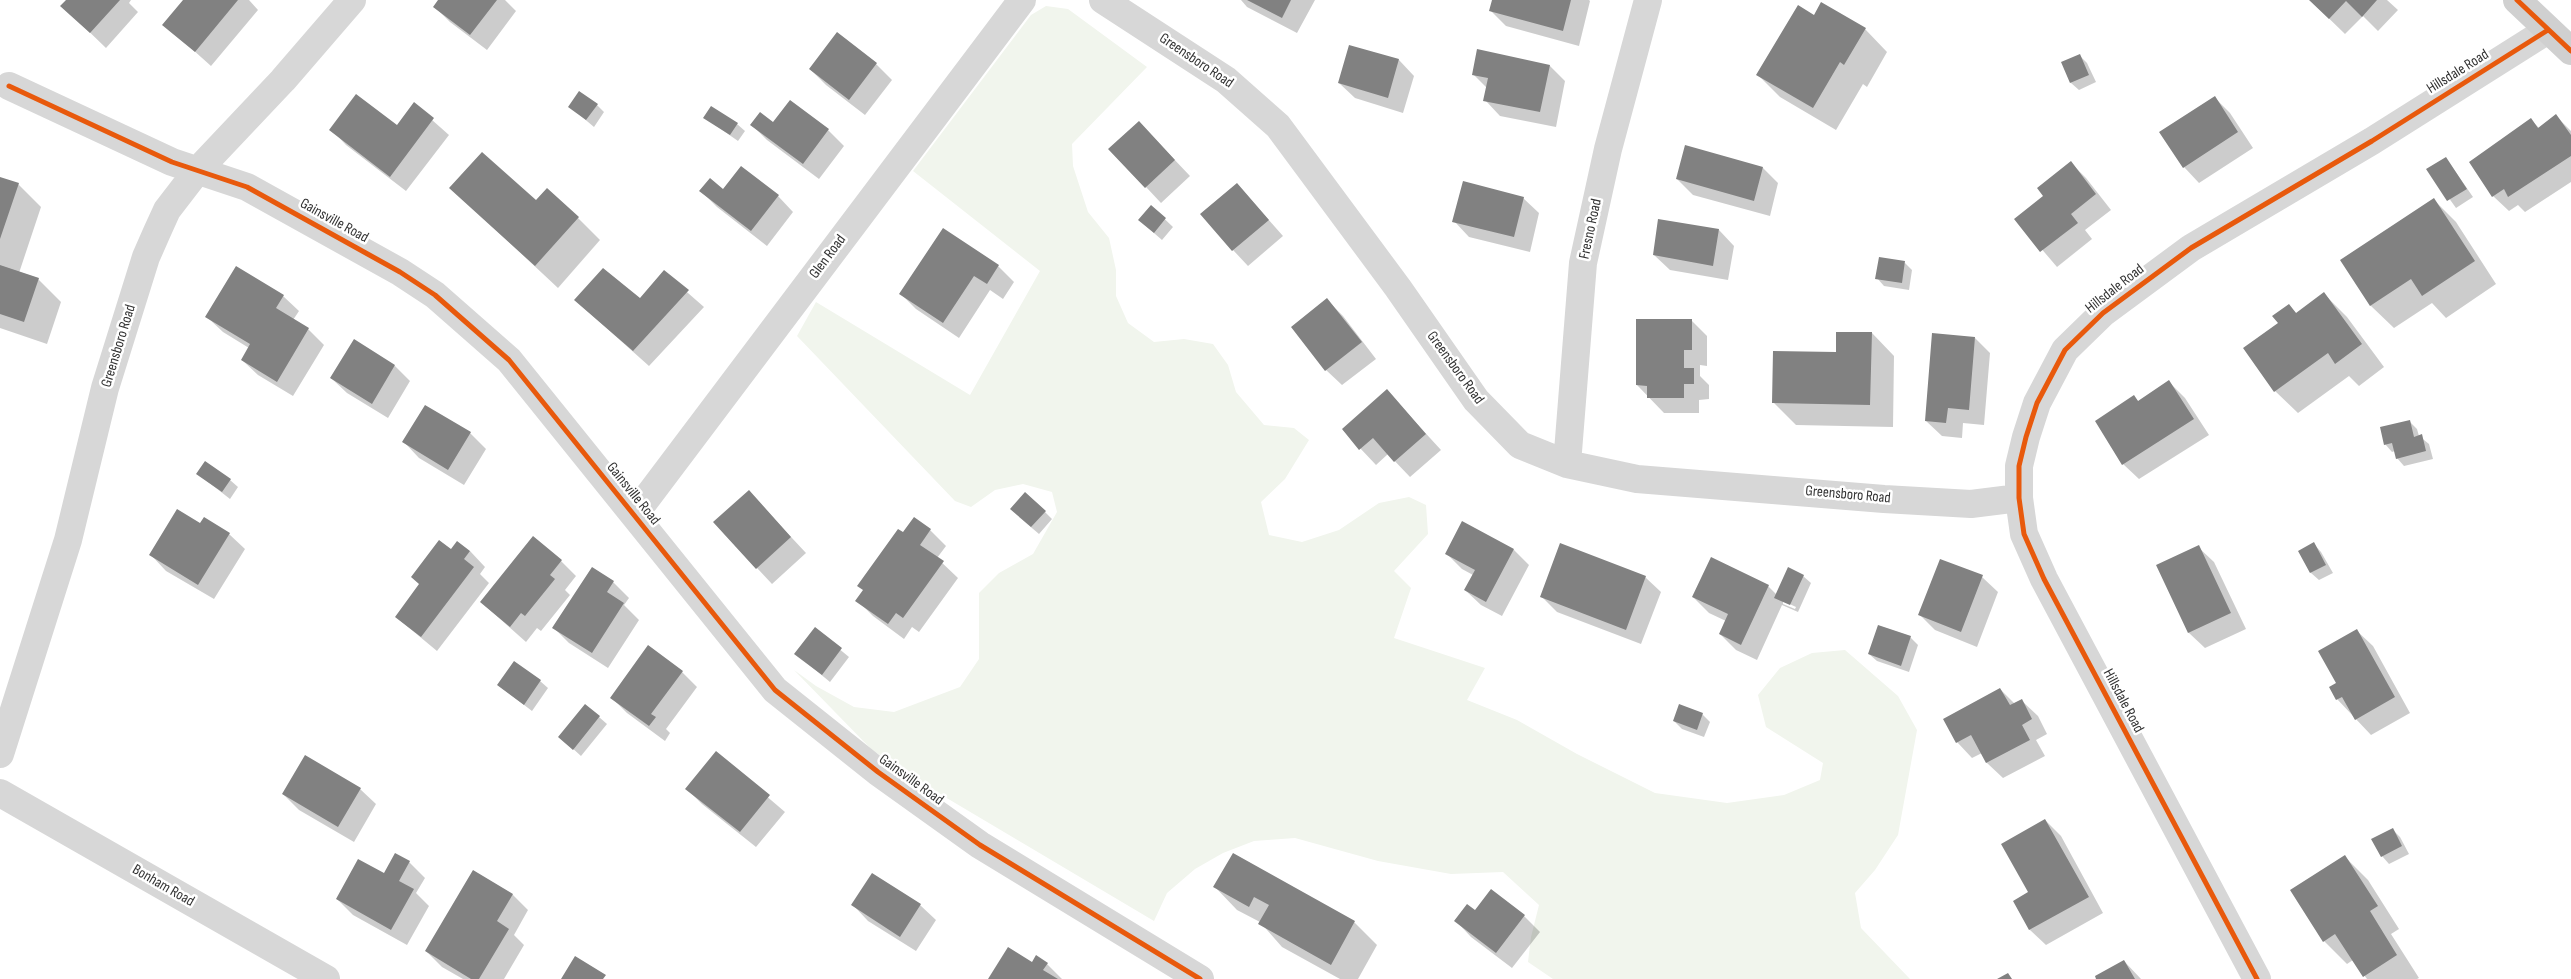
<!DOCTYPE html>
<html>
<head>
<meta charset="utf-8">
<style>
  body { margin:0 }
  canvas { display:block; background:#fff }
</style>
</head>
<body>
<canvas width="2571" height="979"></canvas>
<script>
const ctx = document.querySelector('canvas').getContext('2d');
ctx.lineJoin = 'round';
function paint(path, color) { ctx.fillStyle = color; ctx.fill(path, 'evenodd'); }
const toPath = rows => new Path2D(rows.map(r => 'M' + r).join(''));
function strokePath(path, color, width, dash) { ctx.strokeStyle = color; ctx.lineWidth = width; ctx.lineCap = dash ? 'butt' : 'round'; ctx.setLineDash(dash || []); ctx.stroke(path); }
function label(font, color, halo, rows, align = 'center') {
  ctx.font = font + ' "Sofia Sans Condensed",sans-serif'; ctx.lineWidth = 5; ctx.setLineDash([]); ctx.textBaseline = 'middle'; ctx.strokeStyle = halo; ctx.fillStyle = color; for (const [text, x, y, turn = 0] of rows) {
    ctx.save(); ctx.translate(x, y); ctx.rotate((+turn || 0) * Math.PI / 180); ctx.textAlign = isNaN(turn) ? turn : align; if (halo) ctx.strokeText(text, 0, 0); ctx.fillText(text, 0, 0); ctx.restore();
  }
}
paint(toPath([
  [1046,6,1068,9,1147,67,1072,144,1073,166,1088,212,1109,238,1116,270,1116,296,1128,323,1154,342,1184,339,1213,344,1228,365,1236,392,1264,425,1294,428,1309,440,1285,479,1261,502,1269,535,1302,542,1339,530,1379,503,1409,497,1426,505,1428,534,1394,571,1411,588,1394,638,1485,668,1467,700,1517,720,1577,754,1655,793,1727,803,1784,795,1820,780,1823,763,1766,727,1758,695,1780,668,1812,653,1845,650,1898,696,1917,730,1898,835,1875,870,1855,893,1861,928,1910,979,1553,979,1528,962,1531,937,1539,905,1503,872,1451,874,1378,861,1295,838,1254,841,1223,853,1195,869,1167,893,1154,921,945,797,872,750,794,670,816,686,854,707,894,712,960,687,979,659,979,593,999,573,1033,554,1057,512,1052,492,1023,484,995,490,971,507,955,501,797,336,816,302,970,395,1040,271,913,171,1031,15]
]), '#f1f5ed');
paint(toPath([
  [67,0,131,0,129,3,138,12,106,48,78,21],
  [184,0,249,0,258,10,211,66,164,24],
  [440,0,505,0,516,11,487,50,450,22,435,7],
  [1241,0,1315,0,1297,33,1247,7],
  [1493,0,1589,0,1590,1,1579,46,1506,26,1491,11],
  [2310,0,2387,0,2398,10,2378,31,2363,16,2345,34],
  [1814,17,1865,29,1887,52,1867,87,1863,84,1836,130,1780,97,1758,75],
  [1350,46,1399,60,1414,76,1403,113,1355,98,1339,83],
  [2079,55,2087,63,2096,82,2079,90,2071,83],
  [876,64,892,80,865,115,826,85,810,69],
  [1550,66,1565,81,1556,127,1500,116,1485,100,1487,88,1473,74],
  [2214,97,2230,113,2253,148,2199,183,2184,167],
  [790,102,828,130,844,146,819,179,767,140,752,125,774,124],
  [414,104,449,135,406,191,346,145,331,129,397,126],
  [597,105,604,112,594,127,569,106],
  [2556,116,2571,131,2571,182,2525,212,2518,205,2509,211,2493,196,2531,120,2539,128],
  [705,118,737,124,745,131,738,141],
  [1154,138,1190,176,1161,203,1146,187],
  [2446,158,2473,197,2456,208,2428,169],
  [2071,163,2086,178,2111,210,2085,230,2092,239,2057,267,2016,219,2045,196],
  [1763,168,1778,183,1770,216,1693,195,1677,179],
  [0,178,18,184,41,207,19,273,38,279,61,302,47,344,0,328],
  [1237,184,1283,236,1248,266,1233,250],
  [451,188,536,202,578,218,600,240,558,288],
  [723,190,778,196,793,212,767,246,717,207,701,191],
  [1523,198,1539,213,1530,252,1469,237,1454,221],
  [2434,200,2456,222,2496,284,2446,318,2432,303,2394,328,2371,306,2342,260],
  [1151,206,1173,227,1162,240,1147,227],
  [943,230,998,266,1014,282,1003,299,990,290,959,338,916,309,901,294],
  [1719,230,1734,246,1728,280,1670,270,1654,255],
  [1905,263,1912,270,1909,290,1884,286,1877,278],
  [664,272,704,307,649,366,575,300,640,300],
  [2324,294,2347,317,2384,367,2359,386,2349,376,2298,413,2275,391,2279,324,2289,306,2297,314],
  [283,296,299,311,293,320,308,329,324,345,293,396,258,375,242,360,249,348,223,332,207,317],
  [1327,300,1343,316,1376,359,1342,385,1326,370],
  [1691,320,1707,336,1707,366,1700,365,1700,376,1709,385,1709,399,1699,400,1699,413,1664,413,1637,385],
  [1872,333,1894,356,1893,427,1796,425,1773,402,1837,353],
  [1975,338,1990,353,1984,425,1963,423,1962,438,1942,436,1926,421],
  [395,366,410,381,388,418,347,393,331,378],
  [2169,382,2185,398,2209,435,2139,479,2123,464,2134,397,2139,402],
  [1387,391,1441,450,1410,477,1388,454,1376,465,1343,430],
  [2410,422,2417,429,2419,436,2429,444,2433,459,2404,466,2397,458,2395,451,2392,452,2385,444],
  [470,433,486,449,464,485,419,458,404,442],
  [198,474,230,480,238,487,230,499],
  [764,508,806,553,772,584,757,568],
  [1045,512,1052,519,1039,534,1019,517],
  [201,525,229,534,245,549,214,599,166,571,151,555],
  [930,530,946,546,937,558,958,578,919,632,912,627,904,639,873,616,857,600],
  [2314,544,2321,552,2333,573,2319,580,2311,573],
  [2198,547,2214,562,2246,629,2205,648,2189,633,2158,566],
  [451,550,470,551,485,567,480,574,489,583,437,651,396,617],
  [1514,550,1529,565,1502,616,1481,605,1465,590,1473,575,1462,569,1447,554],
  [561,561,576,576,565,590,570,595,541,631,537,628,526,642,481,602],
  [592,569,613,582,629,598,624,605,639,620,608,668,569,643,554,628],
  [1803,576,1811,583,1798,612,1782,605,1757,660,1736,650,1720,634,1726,621,1709,613,1693,597,1768,586,1777,595],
  [1783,601,1796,607,1795,609,1783,604],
  [1645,577,1661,592,1641,644,1557,612,1541,596],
  [1982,577,1998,592,1977,647,1935,630,1920,615],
  [815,629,849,657,830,682,796,654],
  [2357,631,2373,646,2410,713,2371,735,2337,699,2337,684],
  [1910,637,1918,645,1909,672,1877,661,1869,654],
  [682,672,697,687,666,729,670,733,665,741,627,713,612,698],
  [540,681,548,688,532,711,498,685],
  [2000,689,2015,704,2022,701,2038,716,2047,734,2036,740,2045,756,2003,778,1987,763,1982,753,1972,758,1957,742],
  [1702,714,1710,722,1704,737,1682,729,1674,721],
  [599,717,607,724,581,756,560,737],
  [716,753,785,812,756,847,702,804,687,789],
  [360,789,376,804,354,842,299,810,283,794],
  [2045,820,2061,836,2103,913,2046,945,2030,930,2014,902,2030,892],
  [2393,830,2400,837,2409,854,2389,864,2382,856],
  [1234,854,1354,922,1377,945,1358,979,1340,979,1282,947,1260,922,1237,910,1215,887],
  [2345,857,2368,880,2399,929,2391,934,2419,978,2417,979,2367,979,2353,960,2347,964,2324,941,2292,891],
  [409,862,425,878,416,893,429,906,407,945,353,915,337,899],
  [473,871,513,895,528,910,514,935,524,945,504,979,463,979,442,967,426,951],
  [853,905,920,905,936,920,916,951,868,921],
  [1475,912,1524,916,1540,932,1512,968,1471,937,1456,921],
  [2124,961,2141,979,2098,979],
  [1032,964,1047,964,1062,979,989,979]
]), '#0003');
paint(toPath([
  [66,0,120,0,90,33,60,6],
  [183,0,238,0,195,52,162,25],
  [438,0,497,0,470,35,433,7],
  [1247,0,1291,0,1282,18],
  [1492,0,1571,0,1563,31,1489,11],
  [2309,0,2377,0,2362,17,2346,1,2329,19],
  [1821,2,1866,28,1844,65,1840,62,1813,108,1756,75,1798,5,1814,15],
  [837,32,877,63,849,100,809,69],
  [1349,45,1399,59,1388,98,1338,83],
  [1477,49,1550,65,1540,112,1483,101,1488,78,1472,75],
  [2080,54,2089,75,2070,83,2061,62],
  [579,91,598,104,586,120,568,107],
  [356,94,397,125,414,102,434,118,390,177,329,130],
  [2215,96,2238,132,2183,168,2159,132],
  [790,100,829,129,803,164,750,125,760,112,773,122],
  [711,106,738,123,730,135,703,118],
  [2556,114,2571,135,2571,156,2508,197,2504,189,2492,197,2469,162,2531,118,2538,128],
  [1139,121,1175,160,1145,188,1108,149],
  [1685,145,1763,167,1754,201,1676,179],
  [482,152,536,200,547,188,579,217,535,266,449,188],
  [2446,157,2467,189,2447,201,2426,169],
  [2071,161,2096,194,2071,214,2078,223,2040,252,2014,219,2043,196,2037,188],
  [741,166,779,195,751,231,699,191,710,178,723,189],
  [0,177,19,183,0,239],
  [1463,181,1524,197,1514,237,1452,222],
  [1237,183,1269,220,1232,251,1200,214],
  [2434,198,2475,261,2422,296,2411,279,2370,306,2340,260],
  [1151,205,1166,218,1154,233,1138,220],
  [1658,219,1719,229,1713,266,1653,255],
  [943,228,999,265,987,284,974,276,943,323,899,294],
  [1879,257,1905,261,1902,283,1875,279],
  [0,265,39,278,24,322,0,314],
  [236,266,284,295,276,308,309,328,277,382,241,360,250,344,205,317],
  [603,268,640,298,664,270,689,290,633,351,574,300],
  [2324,292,2362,344,2335,364,2328,353,2274,392,2243,348,2278,323,2272,316,2289,304,2296,313],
  [1327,298,1362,342,1325,371,1291,327],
  [1636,319,1692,319,1692,350,1684,350,1684,368,1694,368,1694,384,1684,384,1684,398,1647,398,1647,386,1636,385],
  [1836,332,1872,332,1870,405,1772,403,1773,351,1836,352],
  [1932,333,1975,337,1969,410,1948,408,1946,423,1925,421],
  [354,339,395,365,372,404,330,378],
  [2169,380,2194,419,2122,465,2095,421,2134,395,2138,401],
  [1387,389,1426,434,1394,462,1373,438,1359,450,1342,429],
  [425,405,471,432,448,470,402,442],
  [2410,420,2414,437,2422,434,2426,451,2396,459,2392,443,2384,445,2380,427],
  [205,461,231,479,222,492,196,474],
  [749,490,791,537,756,569,713,522],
  [1025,492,1046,511,1031,527,1010,509],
  [177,509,200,523,204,517,230,533,198,585,149,555],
  [914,517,931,529,920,545,944,561,903,618,896,613,888,624,855,601,863,590,857,586,898,529,903,532],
  [1462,521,1514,549,1486,602,1464,590,1475,570,1445,554],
  [533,536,562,560,550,575,555,579,525,616,521,613,510,627,480,602],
  [439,540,451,549,457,541,470,551,464,559,474,567,421,637,395,617,419,584,411,577],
  [2314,542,2326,565,2310,573,2298,551],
  [1560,543,1646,576,1626,630,1540,597],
  [2199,545,2231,613,2188,633,2156,565],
  [1711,557,1769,585,1741,645,1719,634,1728,614,1692,597],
  [1940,559,1983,575,1961,632,1918,615],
  [592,567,614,581,607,592,624,603,592,653,552,628],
  [1788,567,1804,575,1790,605,1774,598],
  [1878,625,1911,636,1901,666,1868,654],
  [815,627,842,648,822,675,794,654],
  [2357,629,2395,697,2355,720,2342,697,2336,700,2329,687,2336,683,2318,651],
  [648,645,683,671,651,714,656,717,649,726,610,698],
  [514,661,541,680,524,705,497,685],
  [2000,688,2010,705,2022,699,2032,719,2022,725,2030,740,1986,763,1971,735,1956,743,1943,719],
  [585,704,600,716,573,750,558,737],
  [1679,704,1703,713,1697,730,1673,721],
  [716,751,770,795,740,832,685,789],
  [305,755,361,788,338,827,282,794],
  [2045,819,2089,897,2029,930,2013,901,2028,892,2001,844],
  [2393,828,2402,846,2381,857,2371,839],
  [395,853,410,861,399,881,414,889,391,930,336,899,358,859,384,873],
  [1233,853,1355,921,1331,965,1258,924,1269,905,1254,897,1249,907,1213,887],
  [2345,855,2378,906,2370,911,2397,955,2363,977,2335,934,2323,942,2290,890],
  [473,870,513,894,497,921,509,929,479,979,471,979,425,951],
  [872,873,921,904,900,937,851,905],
  [1491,889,1525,915,1496,953,1454,921,1467,904,1475,910],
  [1008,947,1032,962,1036,955,1048,963,1043,970,1058,979,988,979],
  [575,956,606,975,603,979,561,979],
  [2124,960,2135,979,2096,979,2095,976],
  [2008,973,2012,979,1997,979]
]), '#818181');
strokePath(toPath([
  [1103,0,1226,80,1278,126,1398,288,1476,400,1520,445,1567,464,1637,479,1884,499,1971,504,2019,498],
  [9,86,172,162,247,187,400,272,435,295,509,360,775,690,878,772,980,845,1200,979],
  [1567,464,1583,263,1608,149,1648,0],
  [634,515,1022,0],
  [0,754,68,540,105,388,146,257,157,232,167,210,197,171,283,80,352,0],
  [0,793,326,979],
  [2257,979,2044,579,2024,534,2019,498,2019,466,2026,437,2037,403,2065,350,2103,313,2191,248,2372,141,2548,30]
]), '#d7d7d7', 28);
strokePath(toPath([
  [2517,0,2571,51]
]), '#d0d0d0', 28);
strokePath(toPath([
  [2517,0,2571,51],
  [9,86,172,162,247,187,400,272,435,295,509,360,775,690,878,772,980,845,1200,979],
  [2257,979,2044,579,2024,534,2019,498,2019,466,2026,437,2037,403,2065,350,2103,313,2191,248,2372,141,2548,30]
]), '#e8590c', 5);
label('15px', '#333', '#fff', [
  ["Greensboro Road",1196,61,34],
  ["Hillsdale Road",2458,72,-32],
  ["Gainsville Road",334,221,29],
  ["Fresno Road",1591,229,-78],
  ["Glen Road",828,257,-53],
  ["Hillsdale Road",2115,289,-38],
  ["Greensboro Road",119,346,-73],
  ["Greensboro Road",1455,368,54],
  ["Gainsville Road",633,494,51],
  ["Greensboro Road",1848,495,5],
  ["Hillsdale Road",2123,701,62],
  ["Gainsville Road",911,780,36],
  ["Bonham Road",163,886,30]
]);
</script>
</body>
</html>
